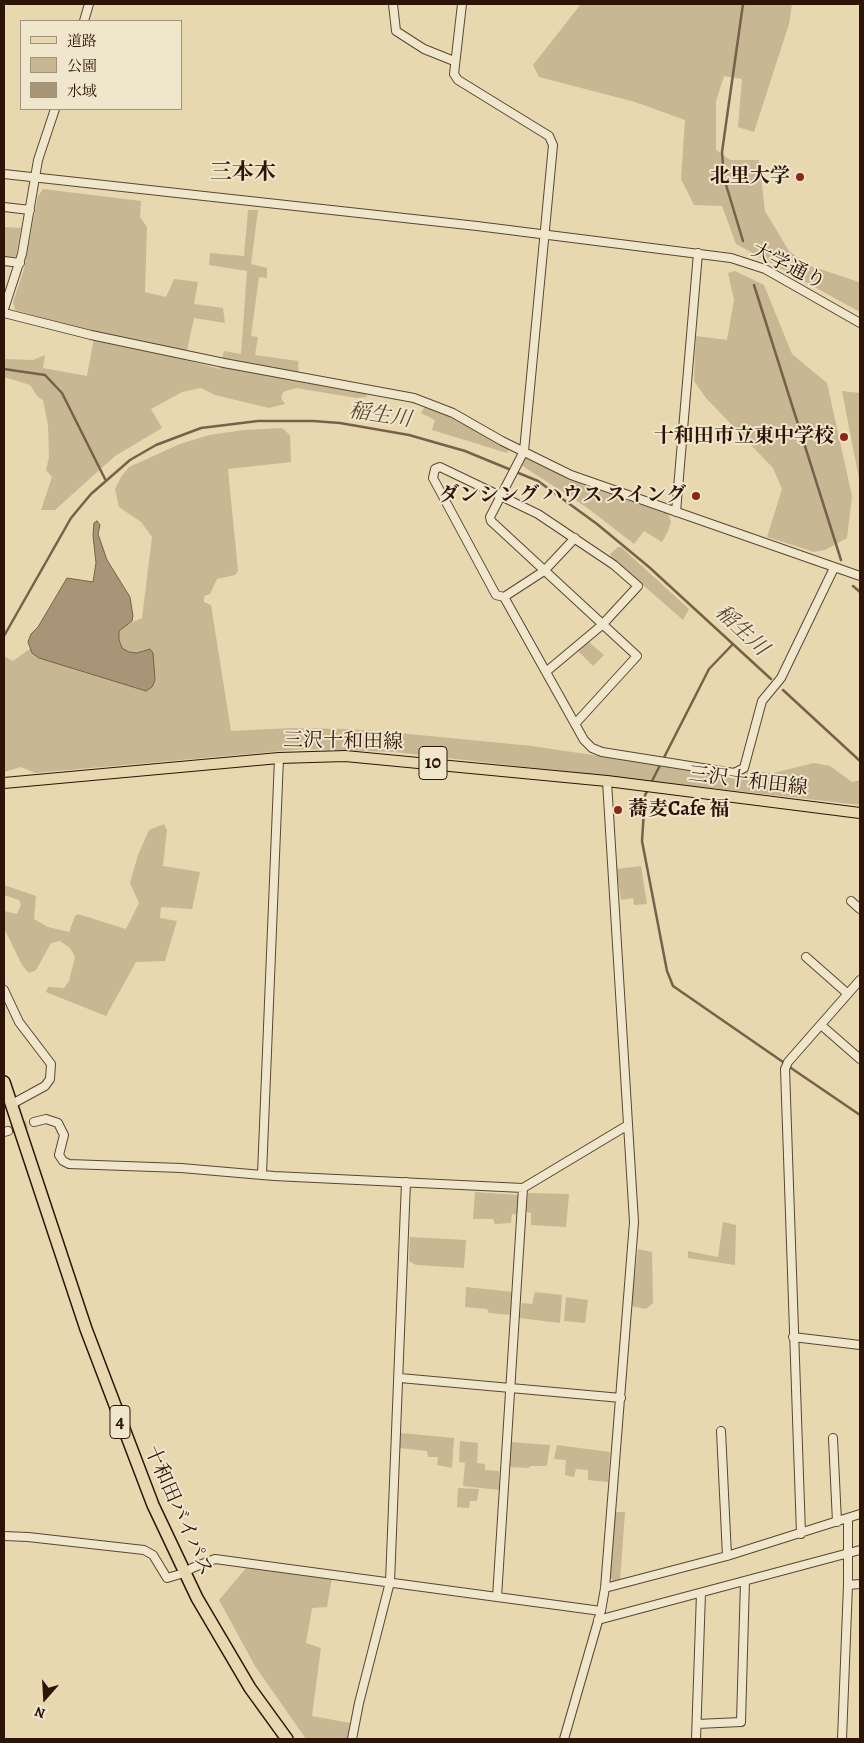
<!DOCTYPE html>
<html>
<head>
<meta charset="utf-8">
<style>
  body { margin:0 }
  #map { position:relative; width:864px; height:1743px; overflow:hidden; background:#e7d8b0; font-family:Alegreya,"Noto Serif JP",serif }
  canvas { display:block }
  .frame { position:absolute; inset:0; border:5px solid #2e1407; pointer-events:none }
  .legend { position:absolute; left:20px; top:20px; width:162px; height:90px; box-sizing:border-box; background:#efe6cc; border:1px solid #a2927d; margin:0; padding:6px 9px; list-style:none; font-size:15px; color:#2e1407 }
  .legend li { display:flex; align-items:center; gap:10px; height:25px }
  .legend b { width:25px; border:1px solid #a2927d }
  .north { position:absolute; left:20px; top:1673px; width:50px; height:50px; -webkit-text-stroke:4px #efe6cc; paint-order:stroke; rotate:199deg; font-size:14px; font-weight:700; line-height:20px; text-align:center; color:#2e1407 }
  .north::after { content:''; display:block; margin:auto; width:18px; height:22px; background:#2e1407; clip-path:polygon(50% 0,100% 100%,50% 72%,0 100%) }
</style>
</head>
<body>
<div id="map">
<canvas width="864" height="1743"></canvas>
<div class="frame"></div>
<ul class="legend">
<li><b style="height:6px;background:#e7d8b0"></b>道路</li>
<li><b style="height:14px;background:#c8b793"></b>公園</li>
<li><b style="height:14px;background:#a89577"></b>水域</li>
</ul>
<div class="north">N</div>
</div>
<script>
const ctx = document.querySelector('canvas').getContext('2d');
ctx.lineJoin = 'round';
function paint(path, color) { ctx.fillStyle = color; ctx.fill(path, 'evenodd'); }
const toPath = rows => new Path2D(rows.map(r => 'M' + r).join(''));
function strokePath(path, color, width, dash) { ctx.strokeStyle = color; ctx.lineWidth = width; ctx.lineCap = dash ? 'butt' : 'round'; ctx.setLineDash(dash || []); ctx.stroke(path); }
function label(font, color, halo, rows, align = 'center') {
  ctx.font = font + ' Alegreya,"Noto Serif JP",serif'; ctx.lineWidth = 4; ctx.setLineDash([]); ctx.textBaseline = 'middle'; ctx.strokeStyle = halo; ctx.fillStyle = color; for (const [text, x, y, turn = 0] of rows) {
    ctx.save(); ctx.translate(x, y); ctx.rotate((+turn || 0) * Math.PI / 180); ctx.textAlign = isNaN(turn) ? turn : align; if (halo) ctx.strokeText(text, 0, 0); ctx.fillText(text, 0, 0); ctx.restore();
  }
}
paint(toPath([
  [581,4,792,4,789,24,754,132,738,127,742,79,724,76,716,101,716,150,730,160,759,160,765,211,789,251,808,265,859,282,860,312,736,244,722,206,694,205,681,179,685,120,635,102,539,77,533,65],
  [43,189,141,201,140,217,147,227,145,292,166,297,174,279,198,282,194,304,223,308,225,323,194,318,185,360,220,369,224,351,241,354,247,271,209,265,210,253,244,256,248,210,258,210,251,264,267,268,267,278,259,277,251,336,258,337,255,355,298,361,299,382,365,392,367,397,357,398,296,388,283,392,281,398,285,404,269,408,215,395,201,388,182,392,151,409,162,428,115,456,55,510,41,510,52,477,46,470,49,457,48,425,43,400,38,397,30,385,4,377,4,362,6,359,33,360,45,355,43,368,87,376,95,332,15,310,13,302,24,269,38,196],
  [4,227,21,228,16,256,11,258,4,257],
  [735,271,764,285,792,354,827,383,852,496,847,538,825,550,814,552,767,537,782,489,773,468,706,398,694,381,696,336,727,340,734,300,728,273],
  [842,391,860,393,860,484],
  [425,406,456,419,510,448,507,453,432,430,435,420,421,413],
  [282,428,290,435,291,462,228,469,238,571,235,575,217,579,210,594,204,596,204,602,211,605,231,731,291,728,349,729,399,733,532,746,739,777,748,771,773,773,814,763,830,766,852,782,860,780,860,805,394,752,304,749,35,773,21,767,4,772,4,656,13,661,31,648,32,653,146,691,152,687,155,680,145,650,137,653,129,652,122,648,119,640,119,631,123,626,142,618,152,537,141,522,119,507,115,489,121,477,129,467,180,444,209,435,244,430],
  [526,456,583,485,668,514,671,522,668,531,662,542,644,531,634,544,589,509,521,465],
  [618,547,621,547,689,609,683,620,612,558,610,554],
  [589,642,604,655,593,666,578,651],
  [164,824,167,830,163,866,200,872,192,909,161,907,160,918,177,921,165,961,136,962,106,1016,46,992,48,987,64,988,69,981,75,957,70,948,60,941,51,943,36,970,29,973,22,965,4,928,4,911,17,914,21,905,19,900,4,895,4,885,36,896,34,919,48,927,69,932,75,916,78,914,126,929,139,903,130,883,138,855,149,830],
  [641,866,647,904,634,905,633,898,621,900,616,869],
  [475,1192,518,1195,517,1214,512,1214,511,1223,495,1224,493,1219,473,1219],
  [528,1193,569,1194,566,1227,531,1225,531,1213,526,1212],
  [723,1222,736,1225,735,1265,688,1258,688,1251,718,1257],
  [410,1237,466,1240,464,1268,416,1265,409,1261],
  [638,1249,652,1252,653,1303,646,1309,631,1306],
  [466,1287,514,1292,512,1315,489,1313,487,1309,465,1307],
  [535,1292,562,1295,560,1323,519,1318,522,1303,532,1304],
  [566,1297,588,1300,585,1323,564,1321],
  [401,1433,454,1438,452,1468,437,1465,438,1457,428,1457,427,1451,399,1448],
  [460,1441,478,1443,477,1463,485,1464,485,1470,499,1471,499,1490,463,1486,465,1463,459,1462],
  [510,1442,550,1445,547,1466,531,1466,528,1468,510,1467],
  [557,1445,610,1452,608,1482,588,1480,588,1470,576,1469,574,1477,565,1475,566,1460,554,1459],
  [458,1488,479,1489,477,1501,470,1501,469,1508,457,1507],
  [615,1512,625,1512,620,1581,614,1582,610,1577],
  [246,1568,332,1578,327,1607,312,1608,306,1643,321,1648,312,1716,350,1723,348,1739,306,1739,255,1666,219,1600]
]), '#c8b793');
const water = toPath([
  [97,521,100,525,98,534,107,560,130,597,133,616,132,621,119,631,119,640,122,648,129,652,137,653,150,649,153,653,155,680,152,687,146,691,39,658,32,653,28,642,31,634,38,627,67,578,93,582,96,563,93,535,94,523,97,521]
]);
paint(water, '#a89577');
strokePath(water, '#77614a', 1);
strokePath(toPath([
  [743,4,722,152,724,178,743,241],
  [754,285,841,560],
  [4,369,45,375,62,393,105,479],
  [853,586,860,592],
  [4,636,71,518,91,494,130,460,156,445,201,428,258,421,313,421,340,423,409,435,465,451,538,481,597,524,649,567,771,679],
  [783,690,860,761],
  [651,783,709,669,733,644],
  [648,790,645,795,642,841,667,971,673,986,783,1062],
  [791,1068,860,1115]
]), '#77614a', 2.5);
strokePath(toPath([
  [8,1131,34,1122]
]), '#c2b18e', 8, [8, 4]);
const minor = toPath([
  [393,4,396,31,424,49,454,61],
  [462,4,454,74,458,80,549,136,553,145,524,451,490,517,491,521,637,656,575,724],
  [84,21,89,4],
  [4,174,477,226,731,258,765,269,860,323],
  [4,207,30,210],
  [4,261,20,263],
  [4,309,22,254,38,160,55,109],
  [4,313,91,335,224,363,414,398,453,413,502,441,571,475,860,576],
  [676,512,698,253],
  [575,538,544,571,504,597,584,740,592,748,602,752,734,773,744,768,762,701,781,678,834,568],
  [504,597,496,595,433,478,435,469,440,467,538,514,614,565,638,586,602,625,547,671],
  [851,901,860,909],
  [806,957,848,994],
  [4,990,19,1022,51,1064,50,1079,45,1086,12,1104],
  [821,1025,860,1059],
  [34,1122,46,1119,58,1123,64,1135,59,1155,63,1161,69,1164,181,1168,274,1176,523,1188,628,1125],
  [4,1132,8,1131],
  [262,1174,279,758],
  [793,1337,860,1345],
  [400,1378,621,1398],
  [721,1431,727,1556],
  [833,1438,837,1522],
  [801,1534,785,1069,788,1062,860,980],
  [4,1536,28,1537,144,1550,153,1555,167,1578,184,1573,192,1568,215,1559,601,1611],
  [848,1585,860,1584],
  [605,1588,727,1556,860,1514],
  [497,1597,523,1188],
  [598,1620,860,1550],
  [697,1724,741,1722,745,1581],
  [352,1739,359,1703,390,1582,406,1182],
  [564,1739,601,1611,605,1588,634,1222,607,781],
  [696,1739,701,1593],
  [842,1739,848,1585,848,1518]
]);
const major = toPath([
  [4,783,279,758,345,756,607,781,860,813]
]);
const highway = toPath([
  [4,1082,86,1329,153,1505,197,1598,250,1688,287,1739]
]);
strokePath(minor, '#5c4531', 10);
strokePath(major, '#2e1407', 12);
strokePath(highway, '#2e1407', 14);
strokePath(minor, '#efe6cc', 8);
strokePath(major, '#e7d8b0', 10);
strokePath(highway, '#e7d8b0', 11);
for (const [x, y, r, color] of [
  [800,177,5,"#8f2418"],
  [844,437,5,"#8f2418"],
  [696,496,5,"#8f2418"],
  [618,810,5,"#8f2418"]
]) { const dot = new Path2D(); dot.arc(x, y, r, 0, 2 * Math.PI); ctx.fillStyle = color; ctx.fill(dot); strokePath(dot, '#efe6cc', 2); }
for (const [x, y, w] of [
  [433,763,28],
  [120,1422,20]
]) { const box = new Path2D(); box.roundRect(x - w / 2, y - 16.5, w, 33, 4); ctx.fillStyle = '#efe6cc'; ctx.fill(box); strokePath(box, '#2e1407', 1); }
label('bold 19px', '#2e1407', null, [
  ["10",433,763],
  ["4",120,1422]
]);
label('bold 20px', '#2e1407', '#efe6cc', [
  ["北里大学",790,177],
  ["十和田市立東中学校",834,437],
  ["ダンシング ハウス スイング",686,496],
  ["蕎麦Cafe 福",628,810,"left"]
], 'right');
label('20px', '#2e1407', '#efe6cc', [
  ["大学通り",788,267,26],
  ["三沢十和田線",343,742,1],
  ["三沢十和田線",748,782,7],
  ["十和田バイパス",178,1511,66]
]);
label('italic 21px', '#5f4834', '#efe6cc', [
  ["稲生川",380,416,9],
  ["稲生川",741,631,43]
]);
label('bold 22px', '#2e1407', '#efe6cc', [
  ["三本木",243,174]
]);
</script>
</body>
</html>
